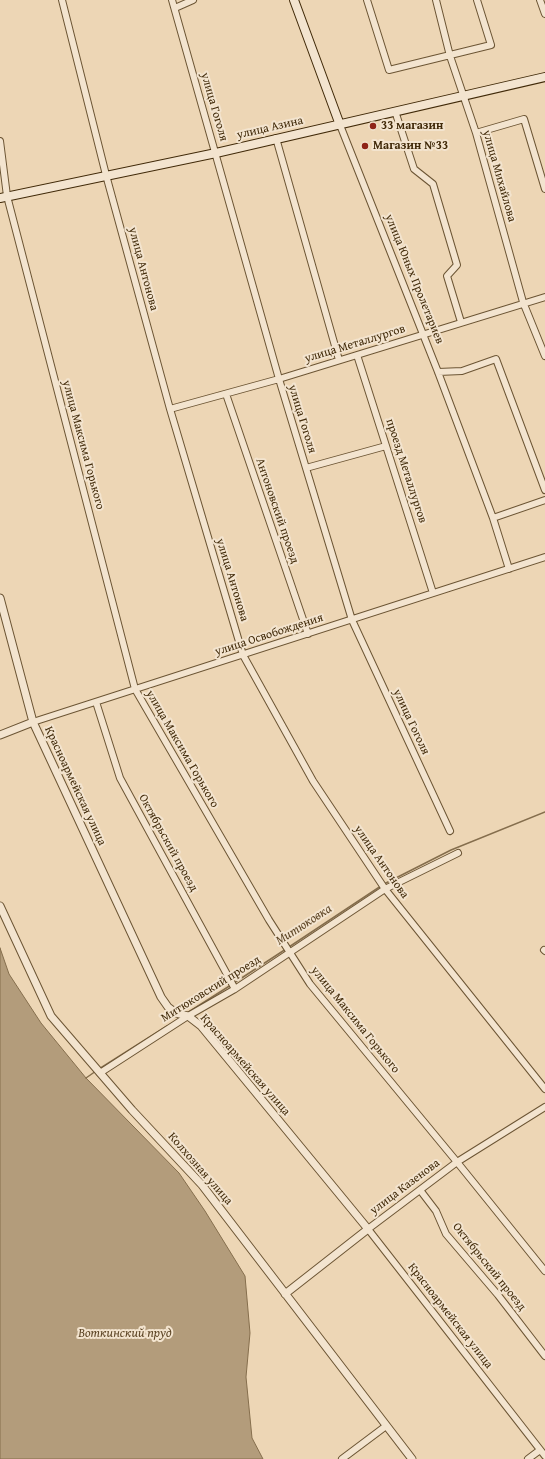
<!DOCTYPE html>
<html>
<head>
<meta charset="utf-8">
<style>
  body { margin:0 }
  canvas { display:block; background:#edd6b5 }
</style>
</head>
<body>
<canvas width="545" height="1459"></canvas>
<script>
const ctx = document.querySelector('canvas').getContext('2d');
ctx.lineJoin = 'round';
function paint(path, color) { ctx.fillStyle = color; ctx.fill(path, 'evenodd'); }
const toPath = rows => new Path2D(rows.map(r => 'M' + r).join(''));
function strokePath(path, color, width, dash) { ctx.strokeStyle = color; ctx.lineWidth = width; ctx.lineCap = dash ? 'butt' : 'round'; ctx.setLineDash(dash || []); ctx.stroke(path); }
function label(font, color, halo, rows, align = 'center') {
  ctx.font = font + ' "Gentium Book Plus",serif'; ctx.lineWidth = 4; ctx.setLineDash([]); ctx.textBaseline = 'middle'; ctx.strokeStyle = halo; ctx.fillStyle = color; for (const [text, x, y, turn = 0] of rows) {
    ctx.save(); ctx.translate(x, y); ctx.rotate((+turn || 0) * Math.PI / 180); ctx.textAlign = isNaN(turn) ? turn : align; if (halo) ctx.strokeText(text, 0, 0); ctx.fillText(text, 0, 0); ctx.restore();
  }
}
const water = toPath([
  [0,948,9,974,41,1023,86,1078,179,1173,205,1211,245,1276,250,1333,246,1377,252,1438,263,1459,0,1459,0,948]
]);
paint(water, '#b39c7b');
strokePath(water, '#856e4d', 1);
strokePath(toPath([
  [384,884,451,850,545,812],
  [289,947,381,886],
  [234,983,286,949],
  [187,1013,231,985],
  [99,1069,167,1026],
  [86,1078,96,1071]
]), '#856e4d', 1.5);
const minor = toPath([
  [62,0,106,175,170,409,243,655,313,781,385,889,545,1089],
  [172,0,279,379,352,620,450,831],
  [367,0,389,70,491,45,477,0],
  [436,0,450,56,476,133,523,302,545,356],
  [540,0,545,14],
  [175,8,193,0],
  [395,111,414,169,433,184,457,265,447,276,461,322],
  [340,125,438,372,493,518,509,569],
  [476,133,524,119,545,189],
  [276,138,339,360],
  [0,141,7,196,135,689,269,920,310,984,457,1162,545,1271],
  [357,355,433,593],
  [438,372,462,371,496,359,545,490],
  [226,394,308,634],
  [170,409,279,379,545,297],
  [306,468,386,446],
  [493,518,545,500],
  [96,702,120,778,235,989],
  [33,722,545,557],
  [544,950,545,951],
  [100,1073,188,1016,235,989,385,889,458,853],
  [545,1107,457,1162,368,1229,545,1456],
  [420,1190,436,1211,446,1234,498,1295,545,1356],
  [342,1459,386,1426],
  [528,1459,540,1450]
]);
const tertiary = toPath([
  [0,598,33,722,161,997,168,1007,176,1013,188,1016,201,1026,368,1229,285,1294],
  [0,735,33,722],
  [0,906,51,1016,132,1110,202,1185,412,1459]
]);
const secondary = toPath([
  [294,0,340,125],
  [0,198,216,153,545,77]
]);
strokePath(minor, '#6c5534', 8);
strokePath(tertiary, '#6c5534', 9);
strokePath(secondary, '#412a09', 10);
strokePath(minor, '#f3e4cf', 6);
strokePath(tertiary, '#f3e4cf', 7);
strokePath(secondary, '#f3e4cf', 8);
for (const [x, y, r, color] of [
  [373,126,4,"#8f2418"],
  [365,146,4,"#8f2418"]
]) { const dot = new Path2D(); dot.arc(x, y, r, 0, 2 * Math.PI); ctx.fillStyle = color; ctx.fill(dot); strokePath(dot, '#f3e4cf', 1.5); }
label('12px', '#412a09', '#f3e4cf', [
  ["улица Гоголя",214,107,74],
  ["улица Азина",270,128,-13],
  ["улица Михайлова",499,176,74],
  ["улица Антонова",143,269,75],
  ["улица Юных Пролетариев",414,279,68],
  ["улица Металлургов",355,344,-17],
  ["улица Гоголя",302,419,73],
  ["улица Максима Горького",83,445,75],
  ["проезд Металлургов",406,471,72],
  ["Антоновский проезд",277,511,71],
  ["улица Антонова",232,580,73],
  ["улица Освобождения",269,635,-18],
  ["улица Гоголя",411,722,65],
  ["улица Максима Горького",182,749,60],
  ["Красноармейская улица",75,786,65],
  ["Октябрьский проезд",168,843,61],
  ["улица Антонова",381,862,55],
  ["Митюковский проезд",211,989,-32],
  ["улица Максима Горького",355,1020,51],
  ["Красноармейская улица",245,1065,49],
  ["Колхозная улица",200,1169,49],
  ["улица Казенова",405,1187,-37],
  ["Октябрьский проезд",489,1267,51],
  ["Красноармейская улица",450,1316,52]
]);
label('bold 12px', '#412a09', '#f3e4cf', [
  ["33 магазин",381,126],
  ["Магазин №33",373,146]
], 'left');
label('italic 13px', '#5e4626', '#f3e4cf', [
  ["Митюковка",304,925,-33],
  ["Воткинский пруд",125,1334]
]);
</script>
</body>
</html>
